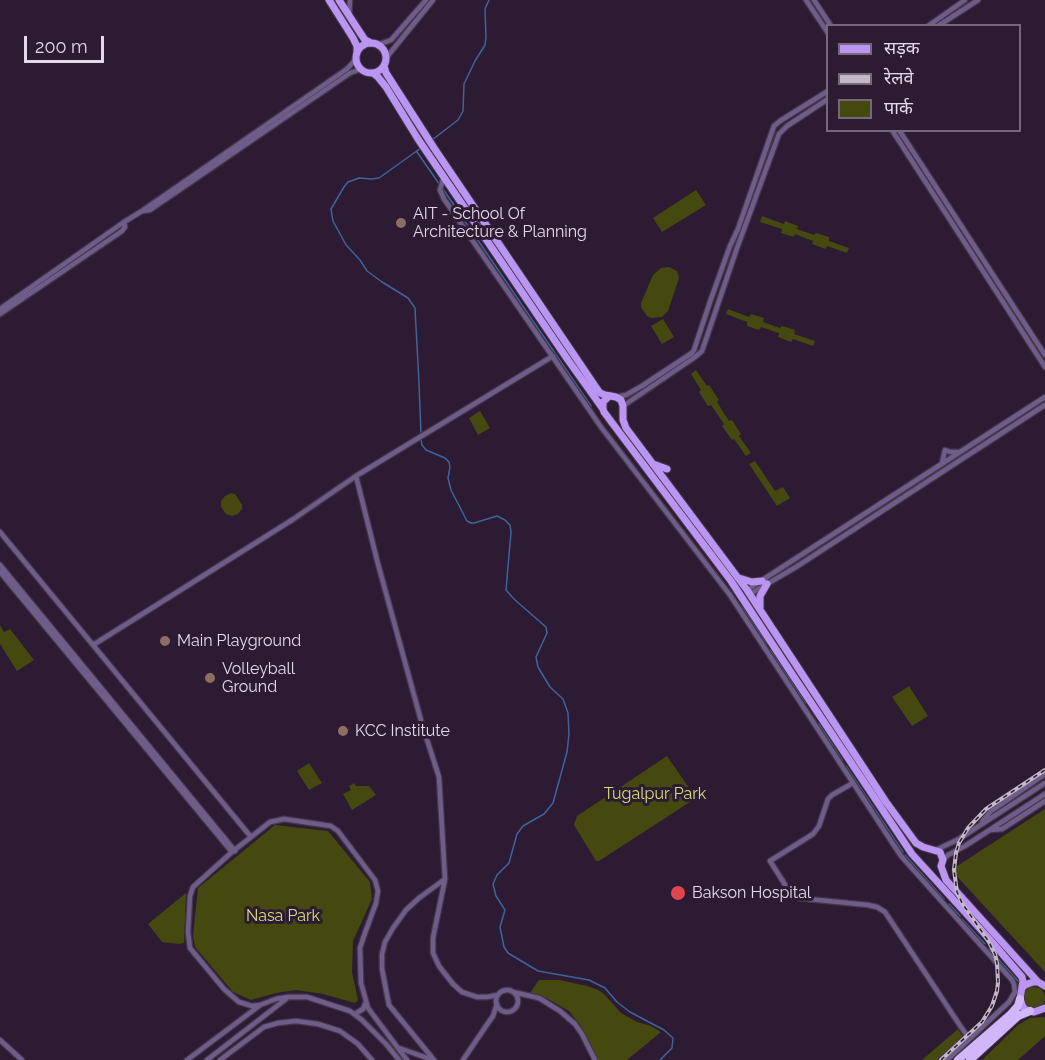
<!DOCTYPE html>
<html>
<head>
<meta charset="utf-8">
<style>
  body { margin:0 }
  #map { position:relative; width:1045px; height:1060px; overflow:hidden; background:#2c1b32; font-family:Raleway,"Noto Sans Devanagari",sans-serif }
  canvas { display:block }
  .legend { position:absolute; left:826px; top:24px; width:195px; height:108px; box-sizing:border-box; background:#2c1b32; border:2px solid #76677b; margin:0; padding:8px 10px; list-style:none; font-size:18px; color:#e4d9e8 }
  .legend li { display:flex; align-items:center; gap:12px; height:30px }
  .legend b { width:30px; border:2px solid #76677b }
  .scale { position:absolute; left:24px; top:36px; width:80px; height:27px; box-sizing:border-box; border:3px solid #e4d9e8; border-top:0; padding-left:8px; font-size:18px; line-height:21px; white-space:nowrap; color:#e4d9e8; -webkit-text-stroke:4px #2c1b32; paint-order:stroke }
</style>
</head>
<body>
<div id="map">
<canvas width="1045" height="1060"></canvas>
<ul class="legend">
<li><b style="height:8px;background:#ba95f1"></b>सड़क</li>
<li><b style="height:8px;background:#c4b7c8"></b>रेलवे</li>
<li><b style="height:16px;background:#45490f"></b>पार्क</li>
</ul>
<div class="scale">200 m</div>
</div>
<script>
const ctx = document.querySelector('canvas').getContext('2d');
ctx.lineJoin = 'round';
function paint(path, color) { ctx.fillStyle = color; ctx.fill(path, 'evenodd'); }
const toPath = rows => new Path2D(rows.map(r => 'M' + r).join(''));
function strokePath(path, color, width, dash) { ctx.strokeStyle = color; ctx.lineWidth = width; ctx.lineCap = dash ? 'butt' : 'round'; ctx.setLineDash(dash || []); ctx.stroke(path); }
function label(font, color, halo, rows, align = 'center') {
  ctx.font = font + ' Raleway,sans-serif'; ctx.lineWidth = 6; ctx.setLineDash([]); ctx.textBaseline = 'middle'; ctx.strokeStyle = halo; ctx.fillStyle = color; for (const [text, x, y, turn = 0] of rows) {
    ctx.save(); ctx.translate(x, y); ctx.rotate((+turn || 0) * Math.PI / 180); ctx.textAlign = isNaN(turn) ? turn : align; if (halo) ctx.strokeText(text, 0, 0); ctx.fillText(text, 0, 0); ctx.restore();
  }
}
paint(toPath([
  [696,190,706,205,662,232,653,218],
  [762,216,784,224,785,221,798,226,797,229,814,235,816,233,829,237,829,241,849,248,847,253,827,246,825,249,812,244,813,241,795,234,794,237,781,233,782,229,760,222],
  [669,267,677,271,679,278,668,311,662,317,651,318,647,316,641,307,641,303,653,275,661,268],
  [728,309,749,317,751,314,764,318,763,322,780,328,782,326,795,330,794,334,815,341,813,346,793,339,791,342,778,337,779,333,761,327,759,330,747,326,747,322,726,314],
  [663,319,674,337,662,344,651,326],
  [696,370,707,386,709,385,719,400,717,402,729,421,732,420,741,434,739,436,751,453,746,456,734,439,732,440,722,426,724,424,711,405,708,406,699,392,701,390,691,374],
  [480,411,490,428,478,435,469,418],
  [755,461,775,491,783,487,790,498,777,506,749,464],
  [231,493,235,494,242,505,242,509,238,514,232,516,226,514,221,507,221,501,225,496],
  [0,625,4,632,10,629,34,660,17,671,0,644],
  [909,686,928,716,912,726,892,697],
  [667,756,696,798,599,861,596,861,574,825,577,816],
  [309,763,322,783,309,790,297,771],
  [354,783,356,786,369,786,376,795,352,810,343,794,351,790,349,786],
  [1045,809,1045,972,951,870],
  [275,825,328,831,370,882,372,899,353,941,352,972,358,1000,355,1003,323,994,296,990,276,993,251,1000,233,992,195,947,193,936,198,888],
  [186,893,184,943,179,944,162,942,148,924],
  [539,980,560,980,587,986,598,990,604,994,621,1013,637,1022,651,1026,661,1032,627,1060,598,1060,580,1025,569,1011,548,999,530,993],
  '1023 998a11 11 0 1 1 22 0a11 11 0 1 1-22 0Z',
  [1044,1017,1045,1018,1045,1036,1018,1060,982,1060,1018,1025,1030,1018],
  [958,1029,965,1040,946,1060,922,1060]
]), '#45490f');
strokePath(toPath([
  [432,140,458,120,463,111,464,84,475,61,485,45,486,37,485,9,489,0],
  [417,152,440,185],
  [443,189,591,406],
  [421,435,419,383,415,308,408,298,382,282,367,271,360,260,346,245,333,221,331,209,344,187,348,182,359,178,371,179,379,178,421,148],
  [421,439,422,445,426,450,445,458,449,462,450,467,448,478,451,490,467,521,471,523,474,523,497,516,505,520,510,525,511,532,506,590,515,600,546,627,547,633,536,657,538,667,550,687,563,699,568,713,569,734,567,752,553,803,544,814,523,826,517,834,509,863,497,875,493,884,496,896,505,910,500,927,504,947,508,953,538,971,589,980,605,988,617,1002,630,1012,664,1030,673,1038,672,1048,660,1060],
  [742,606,767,644],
  [770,650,806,703],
  [819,724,842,760],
  [846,766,903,852],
  [905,855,944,899],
  [949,904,960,916],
  [962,919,985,944],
  [989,949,1018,981]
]), '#3f649b', 1.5);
const minor = toPath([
  [806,0,828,33],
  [814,0,831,26],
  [349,16,350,0],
  [928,26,965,0],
  [938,26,978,0],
  [377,45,391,40,426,0],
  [386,58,433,0],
  [892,130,1045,367],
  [899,130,1045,355],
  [444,176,440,190,444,199,601,427,730,595,901,856,1012,980,1014,984,1015,992,1009,1002,947,1060],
  [143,211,150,210,350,73,361,69],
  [0,309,124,222,142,211,347,69,356,59],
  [0,314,122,231,125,227,124,222],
  [616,397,626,395,642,386,692,353,694,350,711,299,730,246,738,229,774,126,780,121,828,91],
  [623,406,695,357,702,351,737,248,779,134,787,126,828,99],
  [942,463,945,450,950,452,958,452],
  [356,476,378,564,422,724,439,777,445,879,433,938,433,953,439,966,453,984,462,992,477,997,487,997,498,995],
  [0,532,251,837],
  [0,565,235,851],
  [0,572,232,852],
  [747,590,1045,397],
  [750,594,796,567,1045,405],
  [93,645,292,520,356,476,553,356],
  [853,783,832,795,828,799,819,826,813,834,770,861,789,891,798,898,868,905,877,907,885,912,959,1024,966,1034,972,1037],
  [982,822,990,812,1045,774],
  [991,830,1002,829,1045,801],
  [936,850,959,839,1045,783],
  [943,860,948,855,965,846,1045,794],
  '496 1001a11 11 0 1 1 22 0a11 11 0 1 1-22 0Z',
  [513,992,539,998,560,1011,575,1024,582,1034,595,1060],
  [355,1014,363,1009,366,1002],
  [0,1040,22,1060],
  [399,1048,433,1060],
  [187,1060,259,1006],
  [207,1060,286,999],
  [220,1060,264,1027,278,1023,296,1021,318,1024,340,1031,358,1044,372,1060],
  [399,1060,386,1044,362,1020,350,1011,307,997,288,997,276,999,260,1005,252,1006,239,1002,224,989,190,948,188,932,190,896,193,887,232,852,270,822,284,819,331,826,338,831,375,880,378,891,376,903,365,933,360,948,361,983,368,1008,407,1060],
  [434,1060,389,1005,382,969,382,954,385,942,393,928,406,910,419,898,445,879],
  [463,1060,486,1026,493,1016,497,1004],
  [941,1060,967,1037]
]);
const major = toPath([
  [329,0,353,38,357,46,357,53],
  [339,0,361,34,365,40,371,43],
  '356 58a15 15 0 1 1 30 0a15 15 0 1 1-30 0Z',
  [384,66,386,73,434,148,595,386,600,393,605,395,616,397,621,400,623,406,623,420,626,428,747,590,886,802,916,843,923,847,940,852,943,860,941,866,946,880,1038,982],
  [373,73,378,77,386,87,418,139,568,360,603,409],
  [611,396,608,397,603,402,603,409,604,412,731,581,790,671,912,854,993,943,1022,977,1023,981,1020,999,1023,1007,1026,1010,1034,1012,1045,1008],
  [653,464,667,469],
  [739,578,752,582,762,581],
  [760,607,760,596,767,584],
  [1022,988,1025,985,1033,982,1038,982,1045,986]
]);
const highway = toPath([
  [958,1060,1011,1014,1018,1006,1020,999],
  [970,1060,1018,1016,1030,1011]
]);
strokePath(minor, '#46364b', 7);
strokePath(major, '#46364b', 9);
strokePath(highway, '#46364b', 10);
strokePath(minor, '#6e5c89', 4.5);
strokePath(major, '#ba95f1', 7);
strokePath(highway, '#d1b7f9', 8);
const rail = toPath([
  [941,1060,982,1022,992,1006,997,991,998,982,997,963,995,954,989,942,962,903,957,892,954,870,956,853,959,843,968,828,986,809,1045,770]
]);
strokePath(rail, '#c4b7c8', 4);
strokePath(rail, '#2c1b32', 1.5, [4.5]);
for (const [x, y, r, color] of [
  [401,223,6,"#8d6e63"],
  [165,641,6,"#8d6e63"],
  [210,678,6,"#8d6e63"],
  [343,731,6,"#8d6e63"],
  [678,893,8,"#e0444e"]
]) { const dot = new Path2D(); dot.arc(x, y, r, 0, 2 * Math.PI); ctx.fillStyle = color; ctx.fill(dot); strokePath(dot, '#2c1b32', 2); }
label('16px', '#e4d9e8', '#2c1b32', [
  ["AIT - School Of",413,214],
  ["Architecture & Planning",413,232],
  ["Main Playground",177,641],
  ["Volleyball",222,669],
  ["Ground",222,687],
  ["KCC Institute",355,731],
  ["Bakson Hospital",692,893]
], 'left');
label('16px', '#d5df77', '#2c1b32', [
  ["Tugalpur Park",655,794],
  ["Nasa Park",283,916]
]);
</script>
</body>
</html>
